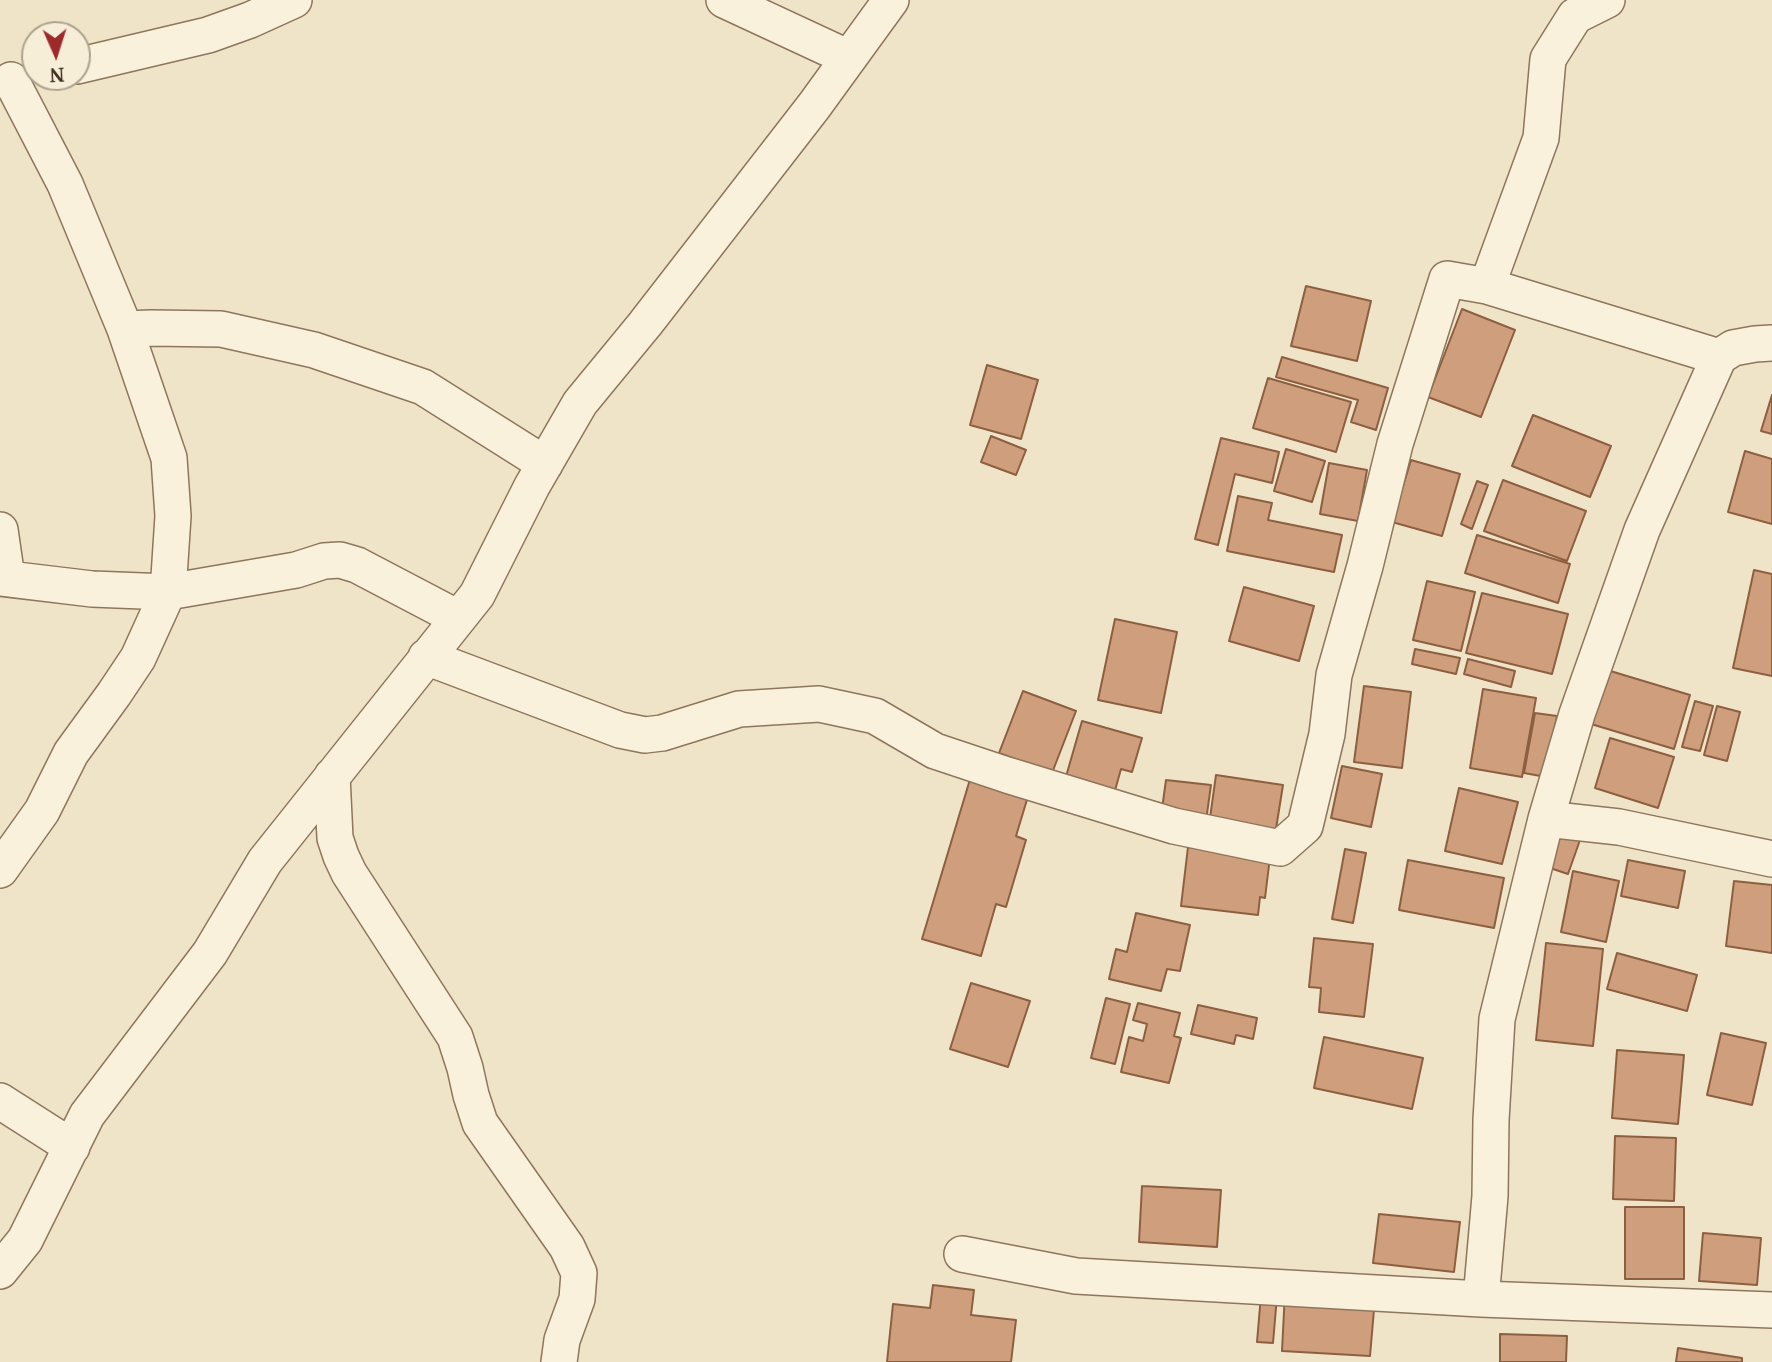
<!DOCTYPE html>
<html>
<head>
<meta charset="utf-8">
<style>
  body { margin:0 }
  #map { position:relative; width:1772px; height:1362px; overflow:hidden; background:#f0e4c8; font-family:"Noto Serif",serif }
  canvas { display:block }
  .north { position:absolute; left:21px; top:21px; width:70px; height:70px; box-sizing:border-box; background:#f7eed8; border:2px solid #ada18e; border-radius:50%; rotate:177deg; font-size:19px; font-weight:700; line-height:28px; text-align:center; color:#3d2e20 }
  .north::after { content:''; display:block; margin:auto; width:24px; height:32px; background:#9e2a2b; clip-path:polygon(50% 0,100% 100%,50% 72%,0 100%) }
</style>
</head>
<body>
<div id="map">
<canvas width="1772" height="1362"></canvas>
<div class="north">N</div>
</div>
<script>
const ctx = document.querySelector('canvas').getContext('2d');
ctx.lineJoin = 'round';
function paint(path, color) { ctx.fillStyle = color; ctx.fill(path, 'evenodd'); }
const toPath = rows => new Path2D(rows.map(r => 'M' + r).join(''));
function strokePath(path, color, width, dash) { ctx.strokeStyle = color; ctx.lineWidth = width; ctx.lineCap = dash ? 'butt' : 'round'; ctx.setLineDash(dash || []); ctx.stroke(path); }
const building = toPath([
  [1306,286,1371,301,1357,361,1291,346,1306,286],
  [1462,309,1515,330,1481,417,1428,397,1462,309],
  [1282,357,1388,388,1376,430,1351,422,1358,400,1276,377,1282,357],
  [987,365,1038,380,1021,439,970,425,987,365],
  [1268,378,1351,402,1336,452,1253,428,1268,378],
  [1772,395,1772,434,1761,431,1772,395],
  [1533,415,1611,446,1590,497,1512,466,1533,415],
  [991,436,1026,450,1016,475,981,462,991,436],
  [1221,438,1279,452,1272,483,1235,474,1218,545,1195,539,1221,438],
  [1286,449,1325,461,1312,502,1274,491,1286,449],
  [1745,451,1772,459,1772,524,1728,512,1745,451],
  [1411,460,1460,474,1442,536,1392,522,1411,460],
  [1329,463,1367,470,1358,521,1320,514,1329,463],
  [1503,480,1586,511,1567,561,1484,531,1503,480],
  [1477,481,1488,485,1472,529,1461,524,1477,481],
  [1238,496,1272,503,1268,520,1342,535,1334,572,1227,551,1238,496],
  [1477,535,1570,564,1558,603,1465,573,1477,535],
  [1754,570,1772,574,1772,676,1733,668,1754,570],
  [1427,581,1475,592,1461,651,1413,640,1427,581],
  [1244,587,1314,606,1299,661,1229,641,1244,587],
  [1482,593,1568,614,1552,674,1466,653,1482,593],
  [1115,619,1177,632,1161,713,1098,700,1115,619],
  [1415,649,1460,658,1456,674,1412,664,1415,649],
  [1468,659,1515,671,1511,687,1464,674,1468,659],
  [1607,670,1690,695,1674,749,1591,724,1607,670],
  [1364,686,1411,692,1402,768,1354,762,1364,686],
  [1483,689,1536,698,1522,777,1470,768,1483,689],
  [1023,691,1076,711,1052,773,999,753,1023,691],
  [1695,701,1713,706,1700,751,1682,747,1695,701],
  [1717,706,1740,712,1727,761,1704,755,1717,706],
  [1535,713,1557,716,1546,777,1524,773,1535,713],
  [1082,721,1142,738,1132,772,1121,769,1114,794,1065,780,1082,721],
  [1610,738,1674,757,1658,808,1595,788,1610,738],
  [1342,766,1382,774,1371,827,1331,818,1342,766],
  [1216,775,1283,785,1275,835,1209,825,1216,775],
  [971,776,1029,793,1016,836,1026,840,1006,907,996,904,981,956,922,939,971,776],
  [1166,780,1211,785,1206,821,1161,816,1166,780],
  [1459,788,1518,802,1502,864,1445,851,1459,788],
  [1555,832,1580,840,1568,874,1544,866,1555,832],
  [1188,847,1270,857,1265,898,1260,897,1258,915,1181,906,1188,847],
  [1345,849,1366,853,1353,923,1332,919,1345,849],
  [1408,860,1504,878,1494,928,1399,910,1408,860],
  [1628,860,1685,871,1678,908,1621,896,1628,860],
  [1573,871,1619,881,1606,942,1561,932,1573,871],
  [1734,881,1772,885,1772,953,1726,946,1734,881],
  [1136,913,1190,925,1180,971,1167,969,1161,991,1109,979,1116,949,1127,952,1136,913],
  [1314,938,1373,944,1364,1017,1319,1012,1321,988,1309,987,1314,938],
  [1546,943,1603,949,1593,1046,1536,1040,1546,943],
  [1617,953,1697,975,1687,1011,1607,989,1617,953],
  [971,983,1030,1001,1008,1067,950,1049,971,983],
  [1106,998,1130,1004,1115,1064,1091,1058,1106,998],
  [1138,1003,1180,1013,1174,1036,1181,1038,1169,1083,1121,1072,1129,1037,1143,1041,1147,1024,1133,1020,1138,1003],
  [1198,1005,1257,1018,1253,1039,1236,1035,1234,1044,1191,1034,1198,1005],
  [1721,1033,1766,1043,1752,1105,1707,1095,1721,1033],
  [1324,1037,1423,1058,1412,1109,1314,1088,1324,1037],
  [1617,1050,1684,1055,1678,1124,1612,1118,1617,1050],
  [1615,1136,1676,1138,1674,1201,1613,1199,1615,1136],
  [1142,1186,1221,1190,1217,1247,1139,1242,1142,1186],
  [1625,1207,1684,1207,1684,1279,1625,1279,1625,1207],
  [1379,1214,1460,1222,1454,1272,1373,1263,1379,1214],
  [1703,1233,1761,1238,1757,1285,1699,1281,1703,1233],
  [933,1285,974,1290,971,1315,1016,1320,1011,1362,887,1362,893,1304,930,1308,933,1285],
  [1285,1292,1375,1298,1370,1356,1282,1351,1285,1292],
  [1261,1295,1277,1296,1273,1343,1257,1342,1261,1295],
  [1500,1334,1567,1336,1566,1362,1500,1362,1500,1334],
  [1678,1348,1742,1358,1742,1362,1676,1362,1678,1348]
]);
paint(building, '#cf9f7d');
strokePath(building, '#8d5f41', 2);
const street = toPath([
  [724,0,849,58],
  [77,66,208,35,250,20,294,0],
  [1487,286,1719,357],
  [125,329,151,328,221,329,314,350,423,387,545,464],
  [0,530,7,578],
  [0,578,92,589,168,592,296,570,324,561,340,560,357,565,458,618],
  [426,657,620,730,645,735,662,733,739,709,819,704,875,716,935,751,1007,775,1174,826,1280,848,1305,826,1327,734,1334,675,1365,566,1395,444,1447,279,1487,286,1541,138,1548,59,1575,16,1607,0],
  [332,776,335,838,341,856,349,873,455,1037,465,1068,471,1095,480,1123,567,1247,579,1273,577,1299,562,1340,559,1362],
  [1546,819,1619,827,1772,859],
  [0,870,42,811,71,753,114,694,138,658,168,592,173,516,169,458,125,329,65,184,11,80],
  [0,1101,72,1147],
  [962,1254,1076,1276,1481,1299,1772,1310],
  [0,1271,25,1240,87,1115,210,953,265,861,477,595,532,486,580,403,645,324,814,106,891,0],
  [1481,1299,1490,1196,1491,1120,1497,1019,1546,819,1577,714,1642,530,1719,357,1733,348,1755,344,1772,343]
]);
strokePath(street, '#8d765c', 38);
strokePath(street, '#faf1dc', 35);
</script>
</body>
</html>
